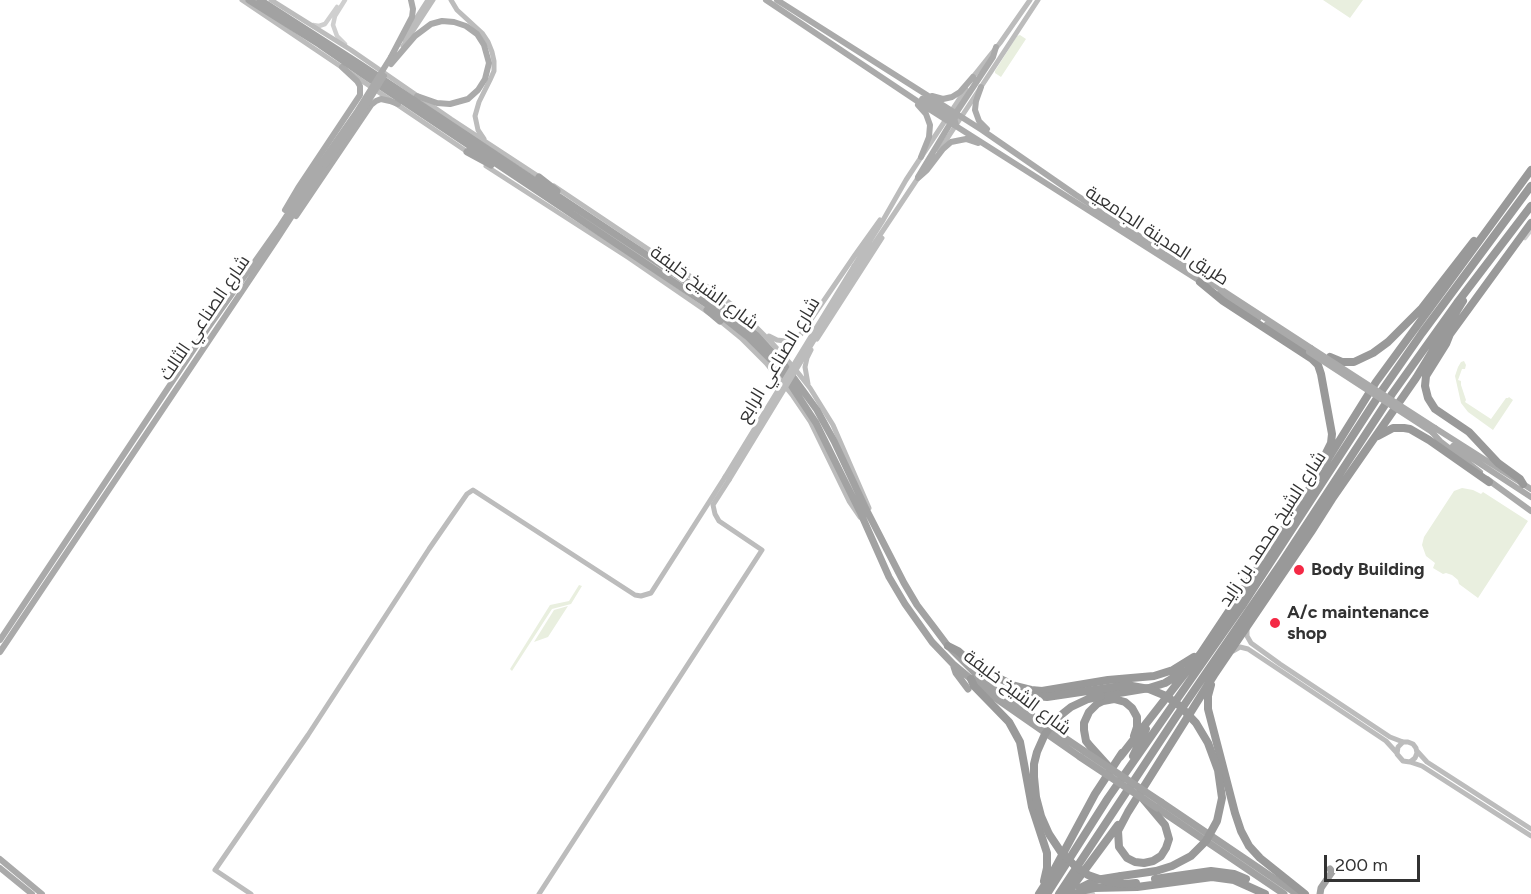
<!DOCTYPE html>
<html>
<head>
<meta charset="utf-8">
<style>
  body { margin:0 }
  #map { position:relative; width:1531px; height:894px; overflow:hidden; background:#fff; font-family:Figtree,sans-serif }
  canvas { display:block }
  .scale { position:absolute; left:1324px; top:855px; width:96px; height:27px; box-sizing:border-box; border:3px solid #323232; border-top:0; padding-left:8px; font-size:18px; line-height:21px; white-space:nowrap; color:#323232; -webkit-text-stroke:4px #fff; paint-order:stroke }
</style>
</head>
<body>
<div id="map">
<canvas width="1531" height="894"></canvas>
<div class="scale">200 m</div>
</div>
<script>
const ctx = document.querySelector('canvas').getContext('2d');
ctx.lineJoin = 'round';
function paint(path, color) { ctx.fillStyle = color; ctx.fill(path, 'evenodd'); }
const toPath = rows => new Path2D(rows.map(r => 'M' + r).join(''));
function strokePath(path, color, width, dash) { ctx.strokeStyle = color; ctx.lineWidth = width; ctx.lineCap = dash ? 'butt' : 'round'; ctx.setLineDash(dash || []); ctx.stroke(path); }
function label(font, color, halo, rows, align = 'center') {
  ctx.font = font + ' Figtree,Cairo,sans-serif'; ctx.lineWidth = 6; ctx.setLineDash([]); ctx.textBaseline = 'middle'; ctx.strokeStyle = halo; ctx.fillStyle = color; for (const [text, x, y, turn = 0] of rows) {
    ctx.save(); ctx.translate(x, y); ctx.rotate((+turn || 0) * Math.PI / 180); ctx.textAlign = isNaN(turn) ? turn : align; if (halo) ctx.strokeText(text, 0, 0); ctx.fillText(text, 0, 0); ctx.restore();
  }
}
paint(toPath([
  [1323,0,1363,0,1350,18],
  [1020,35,1026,39,1001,77,995,73,995,71,1017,36],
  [1464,361,1466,365,1465,369,1462,369,1458,380,1461,381,1461,385,1466,400,1465,402,1491,419,1506,398,1508,398,1509,397,1513,400,1493,430,1468,412,1461,403,1455,376,1458,367,1461,362],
  [1462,488,1473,490,1481,494,1483,492,1528,521,1478,598,1459,584,1458,580,1452,575,1446,573,1443,574,1433,568,1435,563,1426,556,1422,545,1424,537,1454,491],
  [579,585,582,586,571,604,552,609,512,671,510,669,550,605,569,601],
  [568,606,548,637,534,642,554,610]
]), '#e9efdf');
strokePath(toPath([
  [313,25,319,26,325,24,337,7],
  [345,44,337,36,333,25,335,16,345,0],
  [1525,238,1531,230],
  [1088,894,1093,894]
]), '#cfcfcf', 4.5);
strokePath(toPath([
  [242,0,469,153],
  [271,0,351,50,451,119,541,178],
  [451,0,457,10,482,33,488,42,492,52,494,61,494,71,490,80,479,102,475,116,478,130,484,139],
  [403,39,428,0],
  [403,46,433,0],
  [972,78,1000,43,1030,0],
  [939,151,1038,0],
  [486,166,629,258,709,313],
  [554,186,666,261],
  [674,266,711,289,739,310,772,343,795,369,810,388,833,425,869,508],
  [854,266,882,222,906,180,966,89],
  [858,268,920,175],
  [719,320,741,338,766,363,793,396,810,421,849,501,860,517],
  [769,336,777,340,785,341,794,339,801,334,855,255,880,220],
  [817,339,882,238],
  [808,384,805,367,807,358,811,350],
  [1247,628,1247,636,1251,643,1280,664,1390,737,1403,742,1408,742,1413,744,1416,748,1417,753,1415,758,1410,762,1403,761,1397,754,1398,747,1403,742],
  [1233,651,1240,647,1248,649,1386,741,1396,752],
  [1417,751,1427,762,1531,829],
  [1410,762,1422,766,1531,836],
  [251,894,215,870,308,735,429,549,467,494,473,490,635,595,641,596,651,593,725,477],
  [539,894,762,550,719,521,715,514,713,505,729,480]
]), '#bcbcbc', 5);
strokePath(toPath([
  [766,0,929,109,1203,283],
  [777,0,982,130,1076,195,1311,348],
  [391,57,412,17,413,9,411,0],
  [391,64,415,36,431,24,442,21,454,22,466,26,477,34,484,45,489,63,485,79,478,90,468,99,450,104,437,103,417,96],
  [981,87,976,101,975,110,979,121,987,129],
  [932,96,943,99,952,97,960,92,973,77],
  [922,99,948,115,955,118],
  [918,105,926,114,930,125,929,137,921,157],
  [956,125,954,118,956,113,993,57,996,47],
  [918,177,953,119],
  [918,178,927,170,943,149,951,142,966,139,978,143],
  [285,210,298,188,360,95,360,86,357,81,342,67],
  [296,216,371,105,376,101,381,99,390,101,398,104],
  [1219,294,1258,319],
  [1266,325,1309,352],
  [1435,428,1531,489],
  [1432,432,1440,441,1480,472],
  [1453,446,1531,497],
  [1487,479,1531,511],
  [0,640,208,328,280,226,321,163],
  [0,652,277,239,325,165],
  [0,859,42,894],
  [0,868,32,894]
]), '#aaa', 6);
strokePath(toPath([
  [249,0,319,44,361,73,708,305,748,337,773,362,787,379,816,423,861,514,889,577,905,604,932,642,953,664,988,693,1080,757],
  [260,0,361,65,693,286,721,306,756,335,785,366,817,410,834,441,865,507,904,583,917,605,933,626,948,646,974,672,986,683,1013,703,1084,751],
  [467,152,491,165],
  [539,177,557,191],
  [665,260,675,269],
  [707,310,720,321],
  [954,667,956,673,968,689],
  [1161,802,1297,894],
  [1157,808,1284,894],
  [1320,894,1321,888,1332,872,1330,869]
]), '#a2a2a2', 7);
strokePath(toPath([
  [1200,282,1223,301,1312,359,1318,365,1321,374,1332,434,1331,443,1326,453],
  [1450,334,1446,344,1426,376,1425,386,1428,398,1435,409,1469,432,1498,463,1520,479,1523,484],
  [1448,337,1531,223],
  [1330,357,1342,362,1354,362,1373,353,1388,342,1422,308,1474,241],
  [1378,436,1393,428,1404,428,1410,429,1429,440,1489,482],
  [948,646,958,651,978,669],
  [976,667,1015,686,1031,690,1042,691,1108,680,1154,676,1173,670,1194,657],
  [971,679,974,686,1009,722,1020,742,1032,807,1047,853,1047,868,1044,881],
  [1211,685,1208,696,1208,709,1235,813,1241,831,1249,846,1260,858,1305,894],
  [1101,696,1149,688,1165,683,1183,672],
  [1133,756,1146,729],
  [1120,757,1201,653,1293,515,1376,382,1531,170],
  [1109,767,1090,746,1086,741,1084,730,1084,723,1089,712,1097,704,1103,701,1114,699,1125,702,1132,708,1137,717,1137,727,1134,736],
  [1144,800,1165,825,1169,839,1166,848,1161,856,1153,861,1144,863,1135,862,1127,858,1119,847,1118,831,1128,812,1214,675,1311,532,1332,499,1416,378,1463,301],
  [1155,879,1211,871,1234,874,1246,879],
  [1080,888,1096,880,1121,876],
  [1039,894,1053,872,1095,794,1122,753],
  [1047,894,1108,798,1242,606,1383,389,1422,333,1531,186],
  [1059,894,1176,717,1282,562,1392,394,1457,303,1531,206],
  [1067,894,1118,825],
  [1075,894,1085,890,1094,888,1137,887,1212,877,1234,880,1265,894]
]), '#999', 8);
strokePath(toPath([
  [725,477,854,266],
  [729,480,858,268]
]), '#bcbcbc', 5);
strokePath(toPath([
  [321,163,356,113,391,57],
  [325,165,360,115,384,76],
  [1311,348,1435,428],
  [1309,352,1432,432]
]), '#aaa', 6);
strokePath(toPath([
  [1084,751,1161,802],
  [1080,757,1157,808]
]), '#a2a2a2', 7);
strokePath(toPath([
  [1026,695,1047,697,1121,686,1132,686,1149,689,1166,696,1180,706,1196,723,1208,743,1218,770,1222,798,1217,821,1206,841,1191,856,1172,866,1156,871,1121,876],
  [1101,696,1088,699,1071,707,1056,719,1045,734,1037,752,1034,764,1034,777,1036,797,1041,816,1049,834,1061,852,1074,865,1088,875,1105,881,1124,884,1136,883]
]), '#999', 8);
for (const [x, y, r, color] of [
  [1299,570,6,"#f42945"],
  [1275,623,6,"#f42945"]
]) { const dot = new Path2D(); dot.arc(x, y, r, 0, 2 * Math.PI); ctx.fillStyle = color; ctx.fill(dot); strokePath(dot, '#fff', 2); }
label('18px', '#323232', '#fff', [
  ["طريق المدينة الجامعية",1157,236,33],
  ["شارع الشيخ خليفة",704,288,36],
  ["شارع الصناعي الثالث",205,318,-56],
  ["شارع الصناعي الرابع",779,360,-59],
  ["شارع الشيخ محمد بن زايد",1273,529,-57],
  ["شارع الشيخ خليفة",1017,693,37]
]);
label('bold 18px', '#323232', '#fff', [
  ["Body Building",1311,570],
  ["A/c maintenance",1287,613],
  ["shop",1287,634]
], 'left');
</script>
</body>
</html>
